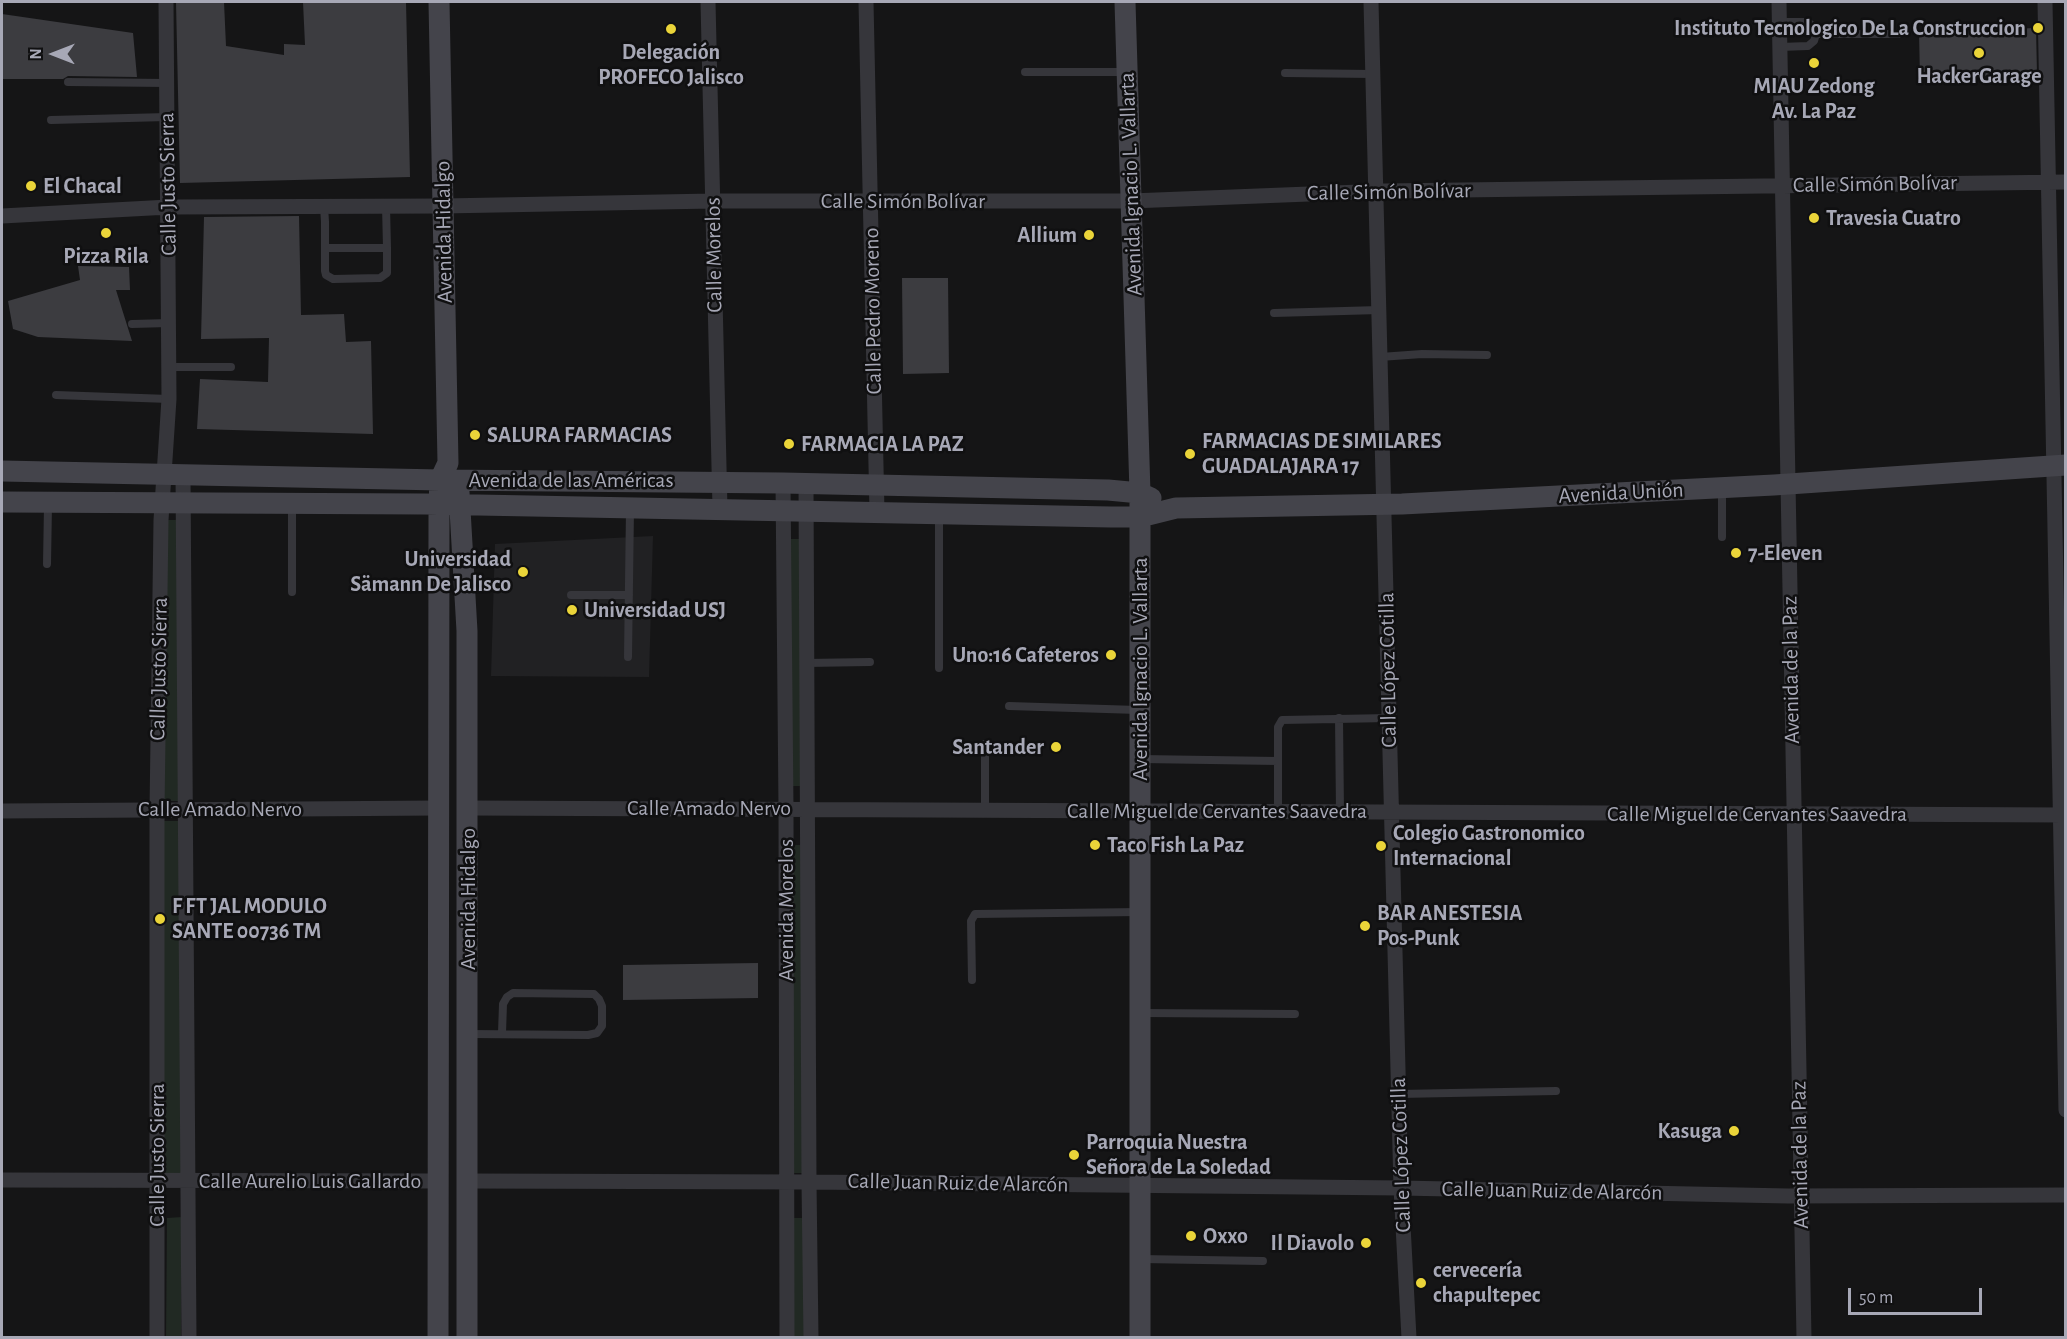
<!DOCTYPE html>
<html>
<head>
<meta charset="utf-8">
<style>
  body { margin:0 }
  #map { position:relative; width:2067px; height:1339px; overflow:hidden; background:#151516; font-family:"Alegreya Sans",sans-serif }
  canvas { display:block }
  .frame { position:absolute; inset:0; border:3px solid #a7a8b6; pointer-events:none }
  .north { position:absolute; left:24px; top:24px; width:60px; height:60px; -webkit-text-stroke:4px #101011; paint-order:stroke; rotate:270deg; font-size:16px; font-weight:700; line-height:24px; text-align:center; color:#a7a8b6 }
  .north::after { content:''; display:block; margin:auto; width:21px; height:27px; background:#a7a8b6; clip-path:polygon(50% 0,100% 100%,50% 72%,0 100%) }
  .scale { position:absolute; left:1848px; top:1288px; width:134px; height:27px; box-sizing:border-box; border:3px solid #a7a8b6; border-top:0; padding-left:8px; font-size:18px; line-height:21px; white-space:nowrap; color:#a7a8b6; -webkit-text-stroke:4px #101011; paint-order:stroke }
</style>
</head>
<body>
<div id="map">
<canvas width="2067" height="1339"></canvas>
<div class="frame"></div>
<div class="north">N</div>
<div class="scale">50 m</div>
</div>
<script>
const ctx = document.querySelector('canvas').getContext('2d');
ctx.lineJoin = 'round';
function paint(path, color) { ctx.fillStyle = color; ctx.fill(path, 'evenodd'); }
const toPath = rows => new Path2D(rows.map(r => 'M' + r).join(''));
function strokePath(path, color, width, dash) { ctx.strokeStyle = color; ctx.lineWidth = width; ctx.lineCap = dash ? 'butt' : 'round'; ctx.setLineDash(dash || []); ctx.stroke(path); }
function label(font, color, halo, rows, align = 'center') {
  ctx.font = font + ' "Alegreya Sans",sans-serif'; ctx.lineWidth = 5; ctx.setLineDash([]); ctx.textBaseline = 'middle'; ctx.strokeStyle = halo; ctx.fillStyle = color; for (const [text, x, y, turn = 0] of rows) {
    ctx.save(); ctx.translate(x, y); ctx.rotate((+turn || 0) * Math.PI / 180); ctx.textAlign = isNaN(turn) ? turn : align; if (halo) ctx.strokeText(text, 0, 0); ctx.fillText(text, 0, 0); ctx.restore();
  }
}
paint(toPath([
  [653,536,649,677,491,676,495,544]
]), '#212123');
paint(toPath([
  [164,520,179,520,182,801,164,801],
  [790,539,802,539,802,786,791,786],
  [162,821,180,821,182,1174,160,1173],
  [791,845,801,845,803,1173,793,1173],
  [182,1217,181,1337,166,1338,167,1218],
  [793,1218,806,1218,807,1337,793,1337]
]), '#212923');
paint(toPath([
  [176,2,224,2,226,46,284,55,284,44,305,45,303,2,406,2,410,177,180,183],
  [2,14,133,33,137,77,68,76,63,79,2,79],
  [2036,28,2037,74,1920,78,1919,32],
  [299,216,301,315,344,314,346,342,371,341,373,434,197,429,200,379,268,382,269,338,201,339,204,217],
  [78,266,129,267,130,290,116,290,132,341,38,337,13,329,8,301,80,280],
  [902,278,948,278,949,373,903,374],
  [758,963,758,998,623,1000,623,965]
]), '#3c3c40');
strokePath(toPath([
  [1779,22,1808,22,1814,27,1816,34,1814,41,1808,46,1780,47],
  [1816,34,1898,34],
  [1025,72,1126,72],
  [1285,73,1373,74],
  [68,82,167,83],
  [51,120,167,117],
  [324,206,325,222,325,271,326,275,333,279,380,278,387,273,387,248,325,248],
  [386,206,387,248],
  [1274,313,1379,310],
  [132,324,169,323],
  [1380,357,1422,354,1487,355],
  [169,367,231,367],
  [56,395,169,399],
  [1722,489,1722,537],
  [47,564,48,505],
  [292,592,292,506],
  [571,595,629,595],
  [628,657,630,509],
  [806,663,870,662],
  [939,668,939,515],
  [1009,706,1138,710],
  [1339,718,1340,812],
  [985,744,985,809],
  [1141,759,1278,761],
  [1278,811,1278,727,1282,720,1389,718],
  [972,980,971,921,975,914,1140,912],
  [1141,1013,1295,1014],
  [469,1034,588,1035,597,1033,602,1026,602,1006,599,999,594,994,513,993,507,997,503,1004,502,1033],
  [1399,1094,1556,1091],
  [1141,1259,1263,1261]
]), '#36363b', 8);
strokePath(toPath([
  [708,2,720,509],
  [866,2,877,512],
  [1371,2,1401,1188,1409,1338],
  [1779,2,1804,1338],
  [2045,2,2066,1110],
  [2,216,169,207,443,206,713,201,1131,201,1385,191,2066,182],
  [183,475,189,1338],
  [783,483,786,808,787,1338],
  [806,483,809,1182,811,1338],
  [468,808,2066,815],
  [2,811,439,808],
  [2,1180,438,1181],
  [467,1181,809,1182,1401,1188,1788,1196,2066,1195],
  [157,1338,157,810,161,520,169,399,166,2]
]), '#36363b', 15);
strokePath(toPath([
  [1125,2,1140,493,1140,1338],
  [2,471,440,480,783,483,1108,490,1140,493,1151,498],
  [459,492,467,631,467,1338],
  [2,502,425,504,1111,517,1140,517,1176,508,1402,504,1774,485,2066,465],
  [438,1338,439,505,440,480,448,463,439,2]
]), '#44444b', 21);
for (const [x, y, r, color] of [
  [2038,28,6,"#ead439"],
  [671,29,6,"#ead439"],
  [1979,53,6,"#ead439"],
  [1814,63,6,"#ead439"],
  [31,186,6,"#ead439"],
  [1814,218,6,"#ead439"],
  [106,233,6,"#ead439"],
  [1089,235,6,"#ead439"],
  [475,435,6,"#ead439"],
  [789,444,6,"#ead439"],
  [1190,454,6,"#ead439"],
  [1736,553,6,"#ead439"],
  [523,572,6,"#ead439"],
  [572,610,6,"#ead439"],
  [1111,655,6,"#ead439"],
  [1056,747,6,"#ead439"],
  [1095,845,6,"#ead439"],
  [1381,846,6,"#ead439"],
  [160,919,6,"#ead439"],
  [1365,926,6,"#ead439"],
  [1734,1131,6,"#ead439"],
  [1074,1155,6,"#ead439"],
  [1191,1236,6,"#ead439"],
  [1366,1243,6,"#ead439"],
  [1421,1283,6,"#ead439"]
]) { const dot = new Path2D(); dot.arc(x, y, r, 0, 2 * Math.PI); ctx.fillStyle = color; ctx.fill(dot); strokePath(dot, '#101011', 2); }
label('bold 22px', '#a7a8b6', '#101011', [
  ["Instituto Tecnologico De La Construccion",2026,28,"right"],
  ["Delegación",671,52,"center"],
  ["PROFECO Jalisco",671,77,"center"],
  ["HackerGarage",1979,76,"center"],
  ["MIAU Zedong",1814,86,"center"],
  ["Av. La Paz",1814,111,"center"],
  ["El Chacal",43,186],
  ["Travesia Cuatro",1826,218],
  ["Allium",1077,235,"right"],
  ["Pizza Rila",106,256,"center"],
  ["SALURA FARMACIAS",487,435],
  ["FARMACIAS DE SIMILARES",1202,441],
  ["GUADALAJARA 17",1202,466],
  ["FARMACIA LA PAZ",801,444],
  ["7-Eleven",1748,553],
  ["Universidad",511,559,"right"],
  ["Sämann De Jalisco",511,584,"right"],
  ["Universidad USJ",584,610],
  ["Uno:16 Cafeteros",1099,655,"right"],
  ["Santander",1044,747,"right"],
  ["Colegio Gastronomico",1393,833],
  ["Internacional",1393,858],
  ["Taco Fish La Paz",1107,845],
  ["F FT JAL MODULO",172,906],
  ["SANTE 00736 TM",172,931],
  ["BAR ANESTESIA",1377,913],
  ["Pos-Punk",1377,938],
  ["Kasuga",1722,1131,"right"],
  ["Parroquia Nuestra",1086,1142],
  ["Señora de La Soledad",1086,1167],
  ["Oxxo",1203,1236],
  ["Il Diavolo",1354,1243,"right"],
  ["cervecería",1433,1270],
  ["chapultepec",1433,1295]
], 'left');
label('22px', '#a7a8b6', '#101011', [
  ["Calle Justo Sierra",168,184,-91],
  ["Avenida Ignacio L. Vallarta",1131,184,-92],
  ["Calle Simón Bolívar",1875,184,-1],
  ["Calle Simón Bolívar",1389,192,-1],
  ["Calle Simón Bolívar",903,201],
  ["Avenida Hidalgo",444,232,-91],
  ["Calle Morelos",714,255,-91],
  ["Calle Pedro Moreno",873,311,-91],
  ["Avenida de las Américas",571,480],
  ["Avenida Unión",1621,493,-3],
  ["Calle Justo Sierra",159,669,-89],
  ["Avenida Ignacio L. Vallarta",1140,669,-90],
  ["Calle López Cotilla",1388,670,-91],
  ["Avenida de la Paz",1791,670,-91],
  ["Calle Amado Nervo",709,808],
  ["Calle Amado Nervo",220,809],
  ["Calle Miguel de Cervantes Saavedra",1217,811],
  ["Calle Miguel de Cervantes Saavedra",1757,814],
  ["Avenida Hidalgo",468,899,-90],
  ["Avenida Morelos",786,910,-90],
  ["Calle Justo Sierra",157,1155,-90],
  ["Calle López Cotilla",1401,1155,-92],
  ["Avenida de la Paz",1800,1155,-91],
  ["Calle Aurelio Luis Gallardo",310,1181],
  ["Calle Juan Ruiz de Alarcón",958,1183,1],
  ["Calle Juan Ruiz de Alarcón",1552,1191,1]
]);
</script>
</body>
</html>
